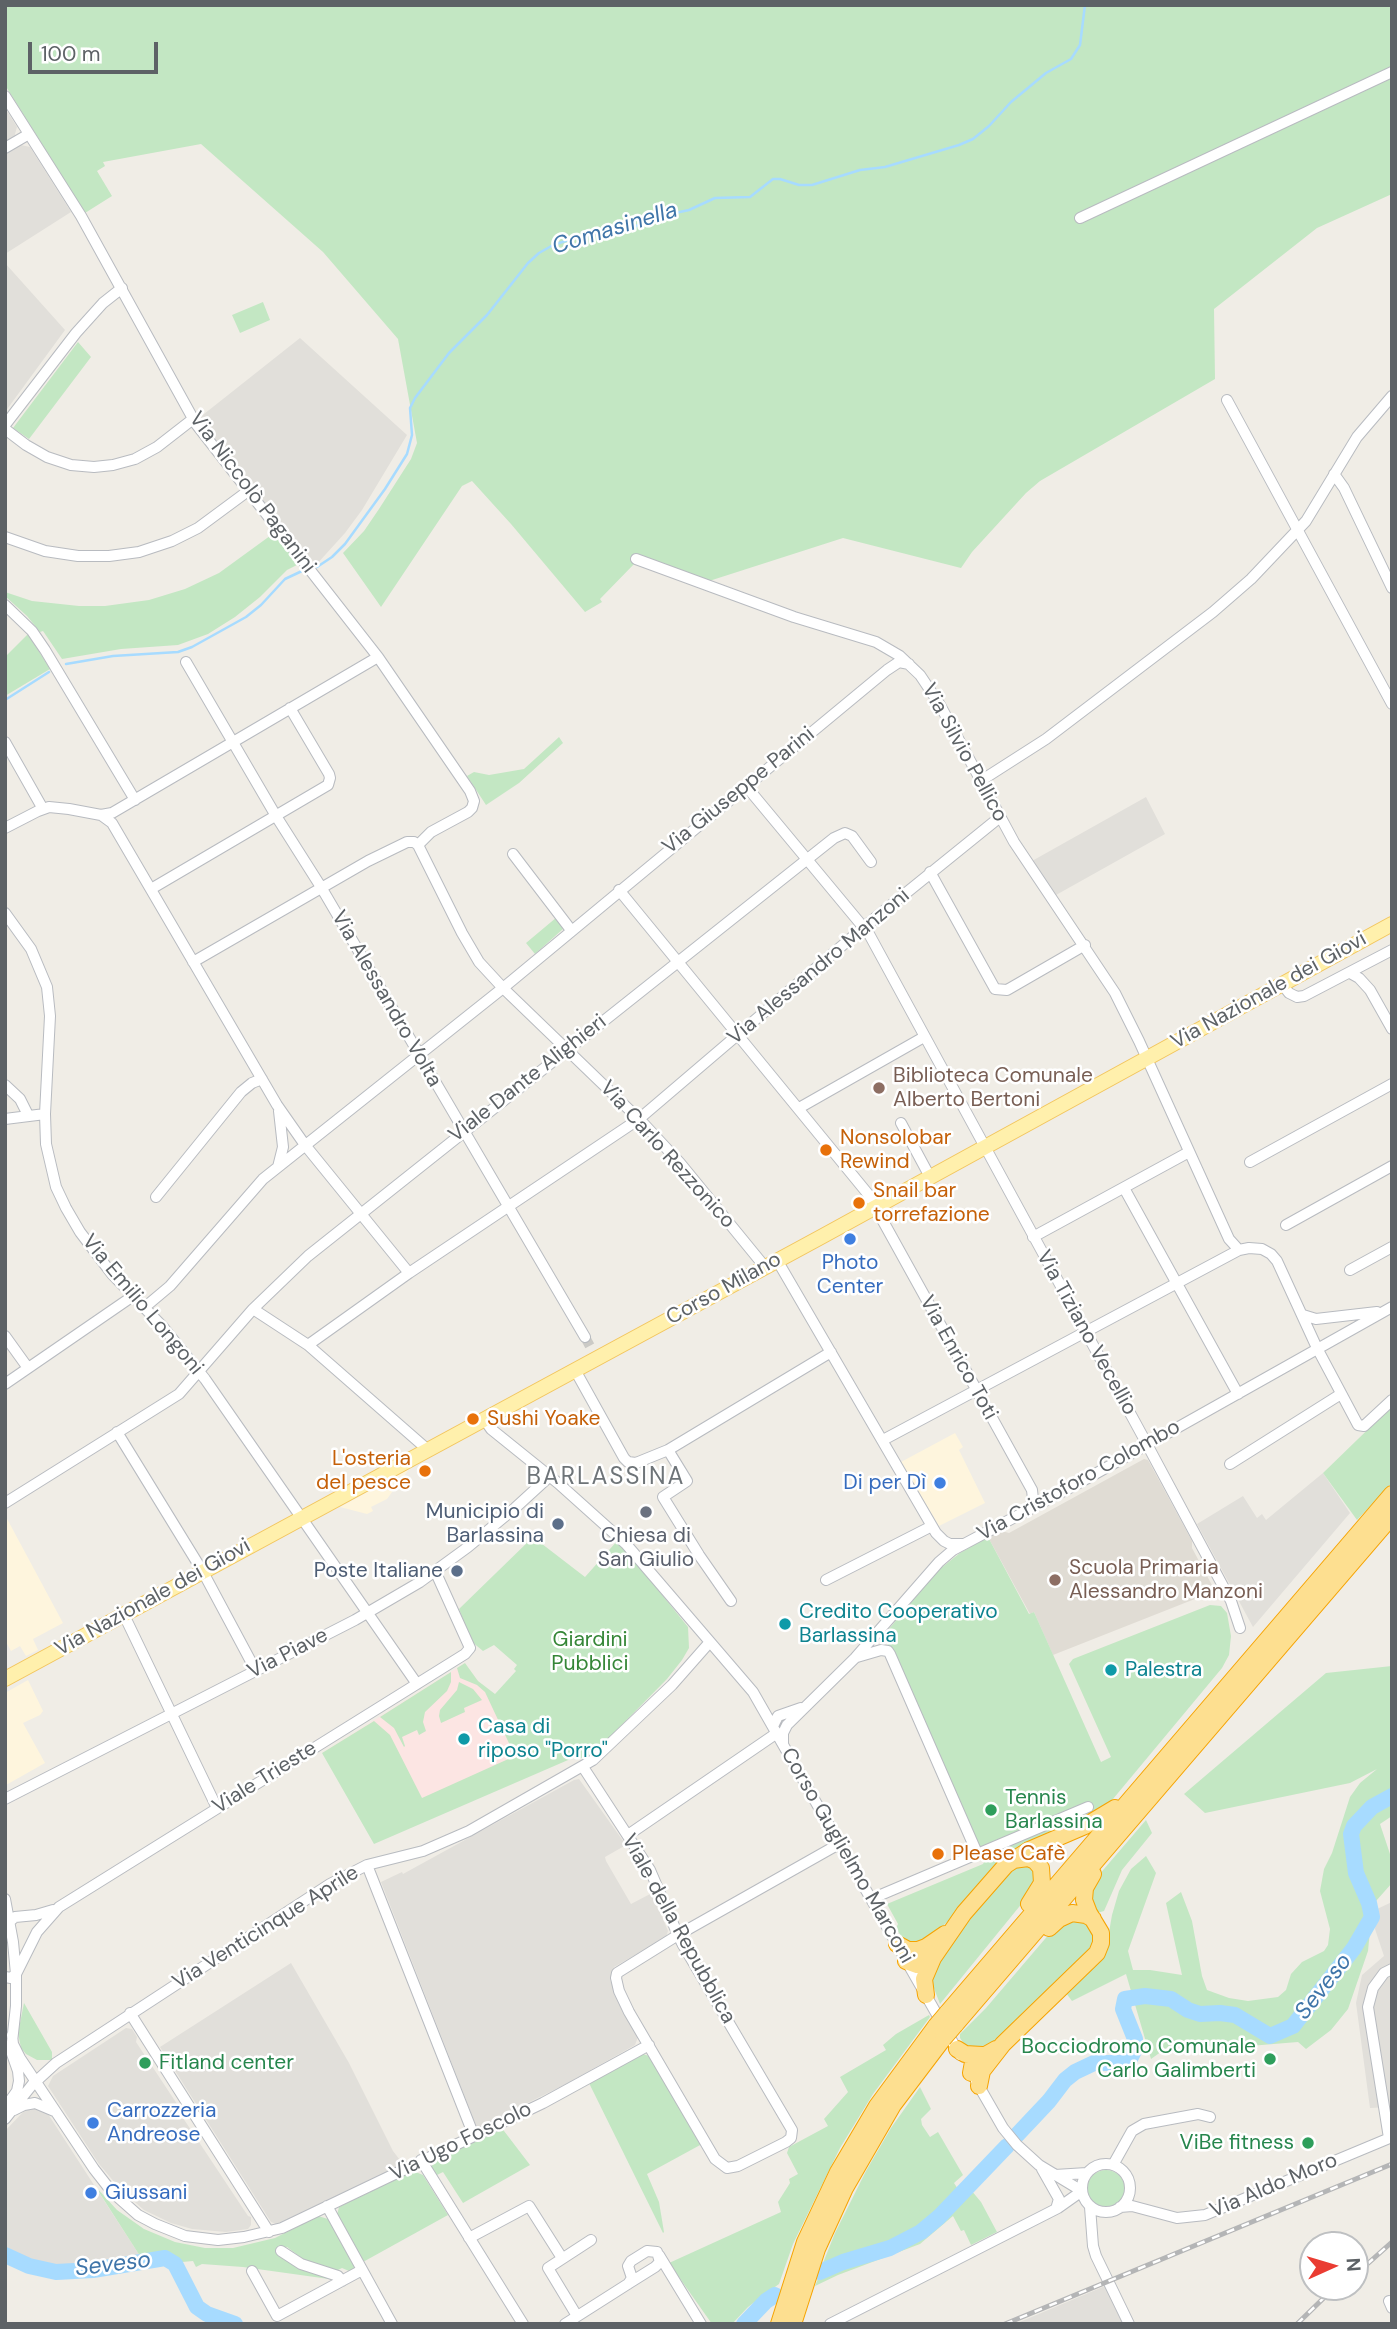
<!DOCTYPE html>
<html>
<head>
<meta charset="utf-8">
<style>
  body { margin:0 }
  #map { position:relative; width:1397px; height:2329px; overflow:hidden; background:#f0ede6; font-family:"DM Sans",sans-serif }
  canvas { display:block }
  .frame { position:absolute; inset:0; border:7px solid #5d6266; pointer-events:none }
  .north { position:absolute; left:1299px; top:2231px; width:70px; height:70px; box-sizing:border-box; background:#fff; border:2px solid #bec0c2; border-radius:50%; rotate:86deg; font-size:19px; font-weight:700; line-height:28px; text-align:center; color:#5d6266 }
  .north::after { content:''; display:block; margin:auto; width:24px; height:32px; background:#ea3c32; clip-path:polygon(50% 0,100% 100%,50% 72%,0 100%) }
  .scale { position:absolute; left:28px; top:42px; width:130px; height:32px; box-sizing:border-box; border:4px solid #5d6266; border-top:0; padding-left:9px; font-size:21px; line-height:24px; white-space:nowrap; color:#5d6266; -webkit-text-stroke:5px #fff; paint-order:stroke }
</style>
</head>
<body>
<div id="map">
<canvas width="1397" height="2329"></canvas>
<div class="frame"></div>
<div class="north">N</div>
<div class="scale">100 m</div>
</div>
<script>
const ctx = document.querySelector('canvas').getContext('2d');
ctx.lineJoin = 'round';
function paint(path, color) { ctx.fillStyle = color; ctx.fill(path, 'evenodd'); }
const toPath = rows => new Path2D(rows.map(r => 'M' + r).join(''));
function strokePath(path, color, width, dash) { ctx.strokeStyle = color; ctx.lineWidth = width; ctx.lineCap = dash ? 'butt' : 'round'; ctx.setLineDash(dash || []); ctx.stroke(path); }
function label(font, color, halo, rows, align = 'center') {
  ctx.font = font + ' "DM Sans",sans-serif'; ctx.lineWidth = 5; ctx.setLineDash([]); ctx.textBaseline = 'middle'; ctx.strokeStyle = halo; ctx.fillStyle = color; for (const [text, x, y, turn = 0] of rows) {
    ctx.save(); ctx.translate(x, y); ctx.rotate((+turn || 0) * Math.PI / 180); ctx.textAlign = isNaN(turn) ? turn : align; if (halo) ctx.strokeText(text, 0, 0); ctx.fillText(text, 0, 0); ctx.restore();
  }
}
paint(toPath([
  [955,1433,963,1447,959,1450,985,1503,939,1526,901,1462],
  [409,1469,387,1499,371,1507,373,1511,367,1514,340,1507],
  [5,1515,63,1623,33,1639,38,1650,26,1656,20,1646,11,1651,5,1640],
  [28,1680,43,1711,40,1715,23,1723,45,1763,6,1785,5,1693]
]), '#fef5dd');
paint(toPath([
  [5,108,17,127,15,134,21,145,30,147,71,212,5,254],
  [5,263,65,330,5,412],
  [300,338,407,435,362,510,345,533,316,565,306,553,303,553,199,418],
  [1146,797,1165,834,1056,895,1032,861],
  [1323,1473,1350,1513,1253,1627,1197,1524,1243,1496,1257,1518,1262,1514,1266,1520],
  [579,1779,626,1845,605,1857,606,1861,631,1904,652,1893,668,1931,666,1937,614,1967,610,1980,638,2037,635,2045,566,2084,477,2128,381,1882,402,1872,403,1874,574,1780],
  [1392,1902,1392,2107,1370,2108,1356,2003,1362,1975,1384,1956,1375,1929,1377,1909],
  [291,1963,349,2063,393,2151,403,2164,279,2225,271,2222,160,2047],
  [126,2028,132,2029,137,2037,136,2042,185,2116,183,2118,248,2216,251,2217,251,2225,248,2229,226,2232,192,2229,171,2223,144,2210,121,2190,99,2164,48,2086,53,2076],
  [35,2108,48,2114,140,2256,65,2268,22,2259,5,2250,5,2131,24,2111],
  [1105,2286,1124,2324,1015,2324]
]), '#e1dfda');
paint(toPath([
  [1144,1459,1148,1460,1192,1541,1192,1548,1213,1587,1210,1593,1053,1655,1034,1612,1030,1614,988,1537,1002,1531,1009,1533]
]), '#e0dcd4');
paint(toPath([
  [465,1663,478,1681,512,1708,525,1758,410,1807,322,1753]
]), '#fce5e3');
paint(toPath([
  [5,5,1392,5,1392,194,1317,228,1214,309,1215,379,1040,481,1026,493,972,552,961,568,843,538,706,582,636,562,600,599,602,602,585,612,511,524,472,481,462,486,381,607,343,553,364,531,379,509,411,459,417,443,398,339,323,252,201,144,103,162,105,166,97,171,112,196,85,213,5,85],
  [263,302,270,320,240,333,232,315],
  [78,342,91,357,29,439,13,428],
  [274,533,299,564,287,570,260,597,235,617,208,634,178,645,121,649,62,659,43,631,40,632,27,616,5,596,5,592,32,601,79,606,105,606,149,600,185,589,219,573],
  [28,634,50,669,5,696,5,657],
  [559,737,563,743,519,783,486,805,467,776,474,772,489,775,524,769],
  [557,917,563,929,535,954,526,943],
  [1392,1406,1392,1483,1357,1520,1323,1473],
  [533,1537,585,1577,618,1540,688,1627,689,1648,682,1660,667,1679,601,1746,588,1756,577,1759,575,1757,374,1844,322,1753,374,1721,390,1735,422,1798,515,1756,485,1692,477,1685,460,1678,457,1668,465,1663,478,1681,495,1694,516,1671,514,1669,517,1665,494,1645,483,1651,471,1641,459,1609],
  [988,1537,1029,1614,1034,1612,1101,1762,1111,1757,1069,1664,1073,1659,1210,1605,1221,1606,1227,1613,1231,1636,1229,1655,1222,1668,1113,1799,1103,1808,1055,1835,965,1904,928,1941,911,1944,901,1936,896,1928,898,1924,887,1904,983,1864,989,1853,980,1849,884,1635,936,1572,960,1553],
  [1392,1666,1392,1816,1380,1824,1392,1860,1392,1883,1376,1901,1370,1931,1368,1951,1348,2009,1331,2030,1306,2049,1298,2042,1213,2049,1203,2040,1172,2044,1151,2059,1126,1974,1072,2001,1066,1993,1107,1944,1112,1915,1119,1891,1131,1869,1146,1856,1156,1873,1128,1951,1133,1970,1150,1970,1182,1975,1166,1903,1181,1892,1192,1921,1202,1976,1207,1990,1229,1998,1248,2001,1278,1997,1286,1990,1291,1974,1302,1962,1324,1951,1328,1945,1330,1929,1320,1891,1324,1869,1332,1853,1350,1797,1360,1783,1377,1769,1350,1783,1205,1813,1184,1794,1326,1673],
  [451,1672,451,1682,447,1691,425,1712,423,1722,426,1731,419,1735,417,1730,402,1737,405,1746,404,1747,394,1728,380,1717],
  [459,1682,473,1689,482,1700,464,1708,465,1712,441,1723,439,1716,440,1710,457,1690],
  [1146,1820,1152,1833,1122,1870,1104,1911,1097,1913,1089,1892,1098,1876],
  [1015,1864,1036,1867,1032,1891,940,2004,932,1983,934,1968,963,1925],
  [1078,1918,1093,1929,1094,1949,995,2043,982,2049,969,2048,964,2044,960,2038,960,2034,986,2008,1056,1926],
  [24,2003,52,2052,52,2060,37,2060,26,2054,21,2048,18,2033],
  [929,2015,930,2017,873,2094,840,2148,793,2244,779,2284,748,2307,732,2324,712,2324,669,2263,781,2212,778,2202,790,2183,789,2179,798,2174,787,2153,789,2147,828,2126,824,2119,848,2092,840,2077,886,2050,883,2045,896,2034],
  [643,2054,649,2056,702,2144,647,2174,659,2202,664,2232,663,2233,589,2083],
  [920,2087,931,2109,921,2119,922,2125,930,2137,938,2132,963,2175,954,2183,958,2189,955,2195,921,2227,897,2240,869,2251,823,2263,835,2233,866,2171,891,2128],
  [501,2127,530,2165,463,2203,443,2172,435,2176,431,2168,434,2159],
  '1087 2189a19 19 0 1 1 38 0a19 19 0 1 1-38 0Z',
  [413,2171,423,2175,448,2215,363,2262,337,2215,339,2207],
  [95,2186,117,2210,144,2229,175,2242,205,2248,233,2248,275,2238,318,2216,328,2219,355,2268,349,2271,342,2268,334,2272,308,2263,287,2247,281,2251,283,2259,329,2279,243,2267,202,2264,196,2267,193,2261,182,2262,185,2272,179,2259,171,2253,163,2252,140,2256],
  [971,2190,981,2202,997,2232,971,2245,964,2230,961,2231,953,2216,920,2244,838,2275,815,2286,818,2279,831,2272,897,2248,921,2237]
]), '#c3e7c3');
strokePath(toPath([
  [317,567,332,557,345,544,385,489,407,454,412,435,410,408,415,398,449,353,487,315,528,263,539,253,553,245,578,237,627,230,657,217,689,210,715,198,750,197,773,179,780,179,799,185,812,185,860,170,885,167,959,145,973,139,989,126,1011,102,1046,73,1071,59,1080,45,1085,5],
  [66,664,113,656,178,652,192,647,246,617,261,605,285,579,302,571],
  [5,700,49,672]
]), '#a7dbff', 2.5);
strokePath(toPath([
  [1016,2136,1049,2101,1065,2080,1075,2072,1094,2063,1123,2063,1130,2059,1134,2051,1135,2039,1123,2009,1125,1999,1145,1996,1171,1999,1188,2010,1200,2014,1220,2013,1235,2015,1270,2036,1293,2026,1354,1948,1372,1917,1369,1903,1356,1873,1351,1834,1354,1826,1372,1807,1392,1796],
  [5,2255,29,2266,56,2272,93,2270,165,2258,175,2264,197,2307,207,2314,235,2324],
  [820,2272,843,2262,890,2248,921,2232,939,2217,1007,2146],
  [744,2324,766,2301,775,2295]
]), '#a7dbff', 16);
strokePath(toPath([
  [585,1337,592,1350]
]), '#cbcac6', 10, [10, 5]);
const minor = toPath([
  [5,96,81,216,196,424,378,657,470,791,474,801,472,808,468,812,431,832,418,845,414,842,407,842,368,861,193,962],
  [5,148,29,134],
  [1080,218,1392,72],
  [1227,400,1392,704],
  [5,425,76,333,103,303,122,288],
  [5,429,26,445,47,457,71,465,94,467,113,465,135,459,157,447,193,419],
  [1334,474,1344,488,1392,588],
  [5,537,45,551,78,556,109,556,139,552,172,541,198,528,248,491],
  [636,559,794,617,876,642,900,656,920,675,940,705,1014,842,1115,993,1139,1041,1229,1239,1239,1250,1249,1248,1262,1249,1271,1254,1277,1261,1317,1348,1358,1425,1364,1426,1392,1400],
  [5,605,32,631,45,650,135,800],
  [186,662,276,816,321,887,585,1337],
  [5,742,43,809],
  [982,780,1046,739,1213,612,1251,579,1306,521,1357,437,1392,396],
  [746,786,869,934,1142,1435,1231,1601,1240,1628],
  [101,815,112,823,277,1105,305,1145,409,1273],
  [5,828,38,811,49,807,69,809,101,815,112,813,378,657],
  [418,845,462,933,479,962,503,988,643,1123,680,1163,765,1267],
  [513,854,571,930],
  [930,872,995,989,1007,990,1085,945],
  [151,889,328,785,330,778,329,774,290,708],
  [619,890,868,1194,1032,1490,1033,1499,1029,1510],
  [5,913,31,949,47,987,50,1016,45,1114,46,1144,56,1187,66,1208,80,1232,112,1274,163,1327,205,1379,417,1684],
  [1350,973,1359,978,1370,990,1392,1029],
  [1282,984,1289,993,1297,997,1304,996,1392,950],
  [5,1085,20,1099,28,1115],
  [799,1108,924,1037],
  [5,1119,45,1114],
  [901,1123,930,1177],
  [1250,1162,1392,1084],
  [278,1167,283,1147,279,1111],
  [1124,1188,1238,1394],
  [156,1197,241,1092,252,1083,262,1079],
  [1286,1225,1392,1166],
  [1033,1237,1189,1152],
  [777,1260,936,1533,944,1541,950,1544,963,1544],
  [1350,1270,1392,1247],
  [145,1307,170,1286,263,1179,503,988,887,670,899,662,909,664],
  [253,1309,308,1345,428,1450],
  [1303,1315,1316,1319,1377,1312],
  [5,1336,28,1368],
  [308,1345,409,1273,639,1119,864,927,1000,817],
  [575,1370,624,1458,628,1462,636,1463,668,1450,831,1352],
  [5,1384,133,1296],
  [484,1419,491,1429,558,1483,626,1544,753,1692,960,2055],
  [117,1432,203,1572,256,1671],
  [883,1440,1239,1250],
  [668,1450,687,1481,663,1497,699,1555,731,1601],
  [1230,1464,1341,1394],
  [5,1503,179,1394,253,1309,308,1256,834,838,845,833,852,836,871,862],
  [826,1580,932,1526],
  [124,1615,217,1808],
  [857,1657,881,1650,888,1651,890,1654,977,1853],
  [773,1726,778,1716,801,1708],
  [783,1744,783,1733,787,1725,855,1658,939,1562,953,1550,1079,1483,1392,1307],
  [583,1767,650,1870,678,1935,683,1945,792,2130,791,2138,786,2142,738,2166,727,2168,715,2159,629,2012,619,1991,616,1978,617,1973,678,1935,839,1844],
  [5,1799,355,1620,420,1582,468,1547,515,1508,550,1476],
  [628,1835,777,1733],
  [367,1865,474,2136],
  [5,1899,13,1942,16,1974,16,2006,11,2051,18,2071,19,2081,17,2091,7,2105],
  [871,1899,1088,1807],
  [7,1924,15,1917,36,1915,53,1910],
  [5,1977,11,1978,16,1974,37,1932,59,1907,465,1654,470,1648,436,1573],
  [130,2013,269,2232],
  [12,2035,13,2044,20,2058,94,2169,112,2192,138,2215,155,2224,185,2236,218,2240,244,2237,282,2228,543,2103,649,2045],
  [976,2081,1003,2128,1017,2145,1039,2165,1082,2191],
  [14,2110,24,2105,35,2103,54,2111],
  [5,2119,32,2085,56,2063,330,1884,367,1865,423,1851,469,1831,593,1760,672,1685,709,1643],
  [1389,2138,1368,2007,1373,1988,1384,1973,1392,1969],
  [421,2160,523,2324],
  '1082 2188a24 24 0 1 1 48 0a24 24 0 1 1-48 0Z',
  [1113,2165,1132,2131,1144,2124,1198,2114,1210,2117],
  [1042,2169,1059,2199,1056,2209],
  [1055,2175,1087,2173],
  [327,2206,392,2324],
  [1090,2207,1093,2246,1096,2256,1129,2324],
  [1120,2207,1132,2206,1177,2218,1205,2215,1392,2137],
  [469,2238,529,2206,562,2258],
  [281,2251,301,2264,338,2276,342,2281],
  [659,2255,701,2324],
  [252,2271,277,2316,362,2270],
  [1389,2301,1392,2308],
  [577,2316,548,2268,591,2240],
  [565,2324,631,2282,655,2267,660,2262,657,2252,647,2251,631,2261,628,2266,632,2278,628,2284],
  [830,2324,1058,2208,1082,2191]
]);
const major = toPath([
  [5,1679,821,1237,1392,924]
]);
const highway = toPath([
  [1013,1860,1028,1858,1035,1861,1041,1868,1042,1883,1029,1904],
  [1049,1928,1059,1919,1072,1913,1086,1915,1093,1919],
  [897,1944,908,1950,918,1950,926,1947,945,1934],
  [906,1961,917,1965,933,1958],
  [926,1995,924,1979,933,1958,964,1913,1006,1865,1029,1850,1085,1826,1115,1808],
  [947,2013,1392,1494],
  [955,2025,1392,1516],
  [957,2049,965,2054,982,2055],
  [971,2073,973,2062,996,2049],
  [979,2086,982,2071,1003,2044,1097,1953,1101,1943,1101,1933,1089,1913,1084,1900,1085,1888,1093,1874],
  [779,2324,805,2242,838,2172,877,2106,936,2026],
  [793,2324,817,2249,845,2188,893,2105,943,2039]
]);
strokePath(minor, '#b8bbc0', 12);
strokePath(major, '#f2c55d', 16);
strokePath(highway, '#f6a300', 18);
strokePath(minor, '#fff', 10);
strokePath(major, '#fff0ac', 14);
strokePath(highway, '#fddf90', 16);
const rail = toPath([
  [1355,2275,1392,2242],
  [1005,2324,1392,2164],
  [1297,2324,1335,2287]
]);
strokePath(rail, '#b4b5b6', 5);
strokePath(rail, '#fff', 2.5, [8]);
const highwayBridge = toPath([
  [936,2026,947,2013],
  [943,2039,955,2025]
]);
strokePath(highwayBridge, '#f6a300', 18, []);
strokePath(highwayBridge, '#fddf90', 16);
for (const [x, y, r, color] of [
  [879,1088,7,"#8d6e63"],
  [826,1150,7,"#e8710a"],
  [859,1203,7,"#e8710a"],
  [850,1239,7,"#3f7fe0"],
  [473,1419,7,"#e8710a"],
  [425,1471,7,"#e8710a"],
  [940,1483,7,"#3f7fe0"],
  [646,1512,7,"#6b7280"],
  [558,1524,7,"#5c6f8a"],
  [457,1571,7,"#5c6f8a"],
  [1055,1580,7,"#8d6e63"],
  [785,1624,7,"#0f9aa8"],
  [1111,1670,7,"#0f9aa8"],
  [464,1739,7,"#0f9aa8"],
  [991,1810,7,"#2e9e5b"],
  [938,1854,7,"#e8710a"],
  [1270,2059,7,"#2e9e5b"],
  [145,2063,7,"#2e9e5b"],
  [93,2123,7,"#3f7fe0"],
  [1308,2143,7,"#2e9e5b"],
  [91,2193,7,"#3f7fe0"]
]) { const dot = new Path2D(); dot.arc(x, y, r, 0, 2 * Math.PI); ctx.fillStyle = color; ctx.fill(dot); strokePath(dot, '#fff', 2.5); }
label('21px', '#5d6266', '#fff', [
  ["Via Niccolò Paganini",252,493,53],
  ["Via Silvio Pellico",964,753,61],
  ["Via Giuseppe Parini",739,791,-39],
  ["Via Alessandro Manzoni",819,967,-40],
  ["Via Nazionale dei Giovi",1269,991,-29],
  ["Via Alessandro Volta",386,999,60],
  ["Viale Dante Alighieri",528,1079,-38],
  ["Via Carlo Rezzonico",667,1155,48],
  ["Corso Milano",724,1289,-29],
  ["Via Emilio Longoni",142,1305,50],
  ["Via Tiziano Vecellio",1086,1333,61],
  ["Via Enrico Toti",958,1358,61],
  ["Via Cristoforo Colombo",1079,1481,-29],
  ["Via Nazionale dei Giovi",153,1598,-29],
  ["Via Piave",288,1654,-27],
  ["Viale Trieste",265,1778,-32],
  ["Corso Guglielmo Marconi",847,1856,60],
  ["Via Venticinque Aprile",266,1928,-32],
  ["Viale della Repubblica",678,1929,61],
  ["Via Ugo Foscolo",461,2142,-26],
  ["Via Aldo Moro",1274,2186,-23]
]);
label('21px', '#785e54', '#fff', [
  ["Biblioteca Comunale",893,1076],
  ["Alberto Bertoni",893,1100],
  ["Scuola Primaria",1069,1568],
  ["Alessandro Manzoni",1069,1592]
], 'left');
label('21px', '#c56008', '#fff', [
  ["Nonsolobar",840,1138],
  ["Rewind",840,1162],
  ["Snail bar",873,1191],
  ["torrefazione",873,1215],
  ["Sushi Yoake",487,1419],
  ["L'osteria",411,1459,"right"],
  ["del pesce",411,1483,"right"],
  ["Please Cafè",952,1854]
], 'left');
label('21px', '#366cbe', '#fff', [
  ["Photo",850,1263,"center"],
  ["Center",850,1287,"center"],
  ["Di per Dì",926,1483,"right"],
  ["Carrozzeria",107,2111],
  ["Andreose",107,2135],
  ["Giussani",105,2193]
], 'left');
label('21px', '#4e5e75', '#fff', [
  ["Municipio di",544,1512],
  ["Barlassina",544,1536],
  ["Poste Italiane",443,1571]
], 'right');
label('21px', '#5b616d', '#fff', [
  ["Chiesa di",646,1536],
  ["San Giulio",646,1560]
]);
label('21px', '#0d838f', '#fff', [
  ["Credito Cooperativo",799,1612],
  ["Barlassina",799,1636],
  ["Palestra",1125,1670],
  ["Casa di",478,1727],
  ["riposo \"Porro\"",478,1751]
], 'left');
label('21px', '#358637', '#fff', [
  ["Giardini",590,1640],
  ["Pubblici",590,1664]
]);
label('21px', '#27864d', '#fff', [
  ["Tennis",1005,1798],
  ["Barlassina",1005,1822],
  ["Bocciodromo Comunale",1256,2047,"right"],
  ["Carlo Galimberti",1256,2071,"right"],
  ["Fitland center",159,2063],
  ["ViBe fitness",1294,2143,"right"]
], 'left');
label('italic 23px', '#3f75a9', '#fff', [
  ["Comasinella",615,229,-17],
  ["Seveso",1324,1987,-52],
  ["Seveso",113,2265,-7]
]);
ctx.letterSpacing = '2px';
label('24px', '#6e7478', '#fff', [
  ["BARLASSINA",606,1478]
]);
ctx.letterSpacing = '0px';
</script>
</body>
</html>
